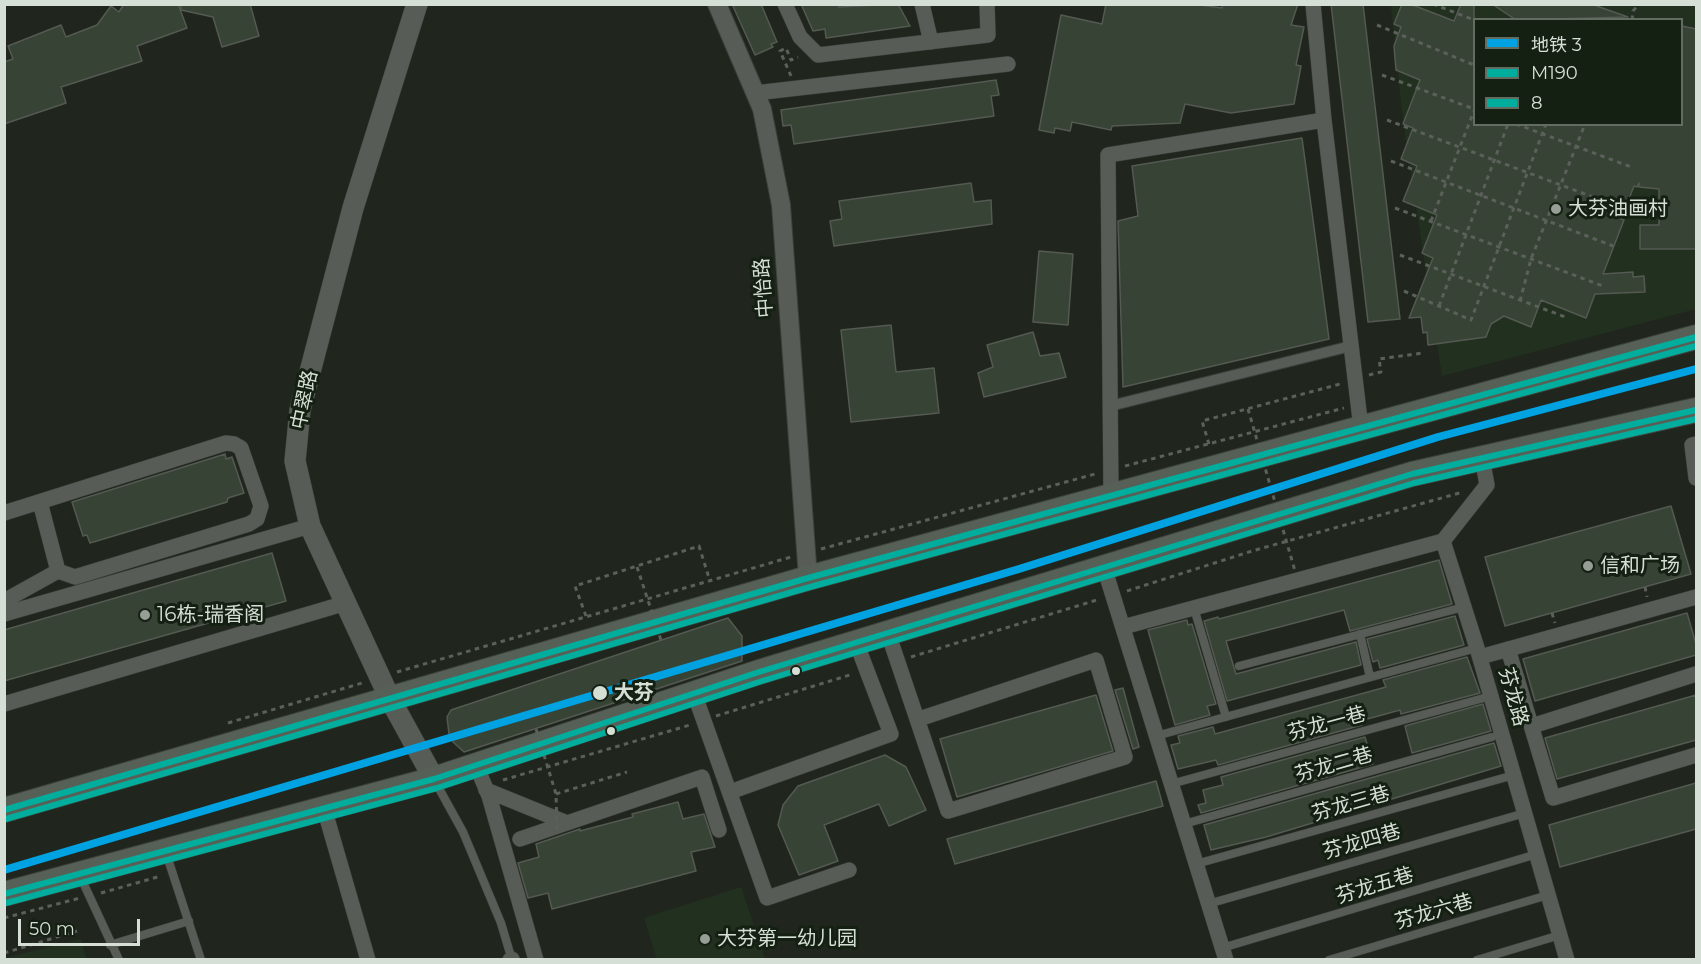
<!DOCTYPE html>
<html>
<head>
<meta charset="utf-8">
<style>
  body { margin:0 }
  #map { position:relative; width:1701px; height:964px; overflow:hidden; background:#20261e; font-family:Montserrat,"Noto Sans SC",sans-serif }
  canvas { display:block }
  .frame { position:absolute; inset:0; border:6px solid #d6dfd5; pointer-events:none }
  .legend { position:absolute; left:1473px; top:18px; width:210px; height:108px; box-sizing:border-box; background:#142012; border:2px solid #626c60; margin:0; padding:8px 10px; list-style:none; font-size:18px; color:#d6dfd5 }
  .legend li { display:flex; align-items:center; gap:12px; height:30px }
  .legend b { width:30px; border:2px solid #626c60 }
  .scale { position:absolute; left:18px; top:919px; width:122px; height:27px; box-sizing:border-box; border:3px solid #d6dfd5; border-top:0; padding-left:8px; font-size:18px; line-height:21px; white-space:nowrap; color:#d6dfd5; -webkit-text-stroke:4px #142012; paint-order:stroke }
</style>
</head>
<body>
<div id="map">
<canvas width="1701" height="964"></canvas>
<div class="frame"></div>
<ul class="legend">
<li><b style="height:8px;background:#00a2e1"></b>地铁 3</li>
<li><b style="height:8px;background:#01ad9c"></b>M190</li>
<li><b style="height:8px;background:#01ad9c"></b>8</li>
</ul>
<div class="scale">50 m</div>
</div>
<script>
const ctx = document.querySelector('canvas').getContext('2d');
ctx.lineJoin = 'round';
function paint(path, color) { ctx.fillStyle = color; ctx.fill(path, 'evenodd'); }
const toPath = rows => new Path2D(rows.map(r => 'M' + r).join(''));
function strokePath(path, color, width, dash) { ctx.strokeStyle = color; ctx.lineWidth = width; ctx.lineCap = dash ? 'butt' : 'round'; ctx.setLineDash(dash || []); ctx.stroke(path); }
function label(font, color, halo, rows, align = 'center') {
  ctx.font = font + ' Montserrat,"Noto Sans SC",sans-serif'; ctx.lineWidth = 6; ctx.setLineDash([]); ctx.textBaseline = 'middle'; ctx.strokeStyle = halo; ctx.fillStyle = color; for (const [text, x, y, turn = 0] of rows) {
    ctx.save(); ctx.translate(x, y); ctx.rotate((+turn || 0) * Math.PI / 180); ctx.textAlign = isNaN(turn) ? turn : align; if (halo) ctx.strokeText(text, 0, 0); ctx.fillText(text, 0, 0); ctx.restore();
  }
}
paint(toPath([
  [1391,5,1696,5,1696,309,1442,376,1403,120],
  [1474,20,1682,20,1682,124,1474,124],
  [741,887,765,959,657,959,644,918],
  [81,939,86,959,5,959,5,958]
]), '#22311f');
const building = toPath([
  [124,4,178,4,187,28,137,46,142,61,61,87,66,103,4,124,4,62,13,59,8,46,61,25,66,37,97,25,111,6,119,12,124,4],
  [181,4,250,4,259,36,222,47,213,17,181,10,181,4],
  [732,4,761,4,777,42,771,44,773,47,755,55,732,4],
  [801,4,837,4,839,7,898,4,910,26,826,38,825,29,813,31,801,4],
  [1106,4,1193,4,1222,8,1222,4,1298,4,1291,25,1304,27,1296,65,1301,66,1294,104,1231,113,1185,104,1180,123,1112,126,1111,130,1072,122,1070,131,1055,128,1054,133,1039,130,1061,15,1102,24,1106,4],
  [1331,4,1363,4,1400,319,1368,322,1331,4],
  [1402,4,1410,4,1454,21,1461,4,1474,4,1474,124,1682,124,1682,26,1696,29,1696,249,1640,249,1640,225,1659,225,1659,189,1639,187,1639,183,1637,187,1634,186,1621,219,1624,220,1603,274,1633,272,1633,277,1644,276,1645,292,1595,294,1586,318,1541,300,1531,327,1504,316,1491,324,1486,337,1428,345,1427,332,1423,333,1421,317,1409,318,1433,258,1422,253,1437,215,1403,201,1417,166,1401,159,1413,128,1403,124,1420,80,1396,70,1394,46,1401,27,1394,24,1402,4],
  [1492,4,1591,4,1628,17,1516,20,1492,4],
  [996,80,999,95,991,96,994,116,794,144,791,125,783,126,781,110,996,80],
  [1302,138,1329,339,1123,387,1118,221,1138,216,1132,166,1302,138],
  [971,183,974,202,991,200,992,224,834,246,830,221,842,219,839,201,971,183],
  [1039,251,1073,254,1068,325,1033,322,1039,251],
  [891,325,896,372,934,368,939,413,851,422,841,330,891,325],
  [1033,332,1040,356,1059,353,1066,377,984,397,978,373,993,367,987,345,1033,332],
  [225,454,226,459,232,457,244,493,228,498,227,502,90,543,87,535,83,536,72,502,225,454],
  [1671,506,1691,574,1505,626,1485,557,1671,506],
  [272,553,286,601,4,681,4,630,272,553],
  [1439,560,1452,604,1350,631,1344,610,1226,641,1236,674,1356,642,1361,665,1227,701,1204,621,1218,617,1219,619,1439,560],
  [1687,613,1696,644,1696,655,1535,701,1523,659,1687,613],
  [1455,616,1464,645,1380,668,1378,660,1373,662,1367,639,1455,616],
  [728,618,742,636,742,661,464,752,453,742,449,734,447,717,451,710,728,618],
  [1187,620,1188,625,1192,624,1216,704,1207,706,1210,715,1175,725,1148,630,1187,620],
  [1467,657,1480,693,1401,714,1400,710,1360,721,1362,725,1218,765,1216,760,1178,769,1171,745,1180,743,1178,736,1213,727,1215,734,1386,687,1383,680,1467,657],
  [1123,688,1139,747,1133,749,1115,690,1123,688],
  [1096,695,1113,751,957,797,940,739,1096,695],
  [1696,695,1696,740,1557,779,1545,738,1696,695],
  [1483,704,1491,731,1412,753,1405,726,1483,704],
  [1365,737,1373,764,1201,813,1198,805,1206,803,1203,790,1223,785,1221,777,1365,737],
  [1494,743,1501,766,1266,837,1211,850,1204,825,1494,743],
  [885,755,906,767,926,810,889,826,879,804,824,825,838,861,799,875,778,825,783,805,798,786,885,755],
  [1156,781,1163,806,955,864,947,839,1156,781],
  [1696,783,1696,829,1560,867,1549,825,1696,783],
  [678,802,683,819,704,814,715,847,691,852,696,871,552,909,548,893,528,898,518,863,539,857,536,844,580,829,580,831,633,817,632,814,678,802]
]);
paint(building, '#374335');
strokePath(building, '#545952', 1.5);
const service = toPath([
  [1194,608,1226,717],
  [1360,634,1370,677],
  [1239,666,1464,607],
  [1156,736,1477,648],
  [436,783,463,832,501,923,512,960],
  [1171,784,1491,696],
  [1184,824,1492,737],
  [166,853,201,960],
  [1196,864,1514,775],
  [81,878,119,960],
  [1208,904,1525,813],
  [110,945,189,921],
  [1222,948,1537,854],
  [1329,960,1548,895],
  [1477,960,1560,935]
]);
const pedestrian = toPath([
  [1110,406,1351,346]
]);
const minor = toPath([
  [785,4,800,37,818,55,988,35,987,4],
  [922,4,931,42],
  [1313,4,1324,120],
  [755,93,1008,64],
  [1696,444,1692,445,1696,478],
  [1482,458,1487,485,1443,541,1477,648,1567,960],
  [1111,495,1108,155,1324,120,1361,428],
  [4,513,226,443,234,444,241,448,261,506,257,519,249,524,75,577,58,571],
  [1104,567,1226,960],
  [4,601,58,571,40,502],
  [4,614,310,526],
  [1123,627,1443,541],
  [888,633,948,811,1125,757,1096,660,919,719],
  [1508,649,1553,798,1696,755],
  [1480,657,1696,597],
  [694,693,767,898,849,870],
  [4,704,346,603],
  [1532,726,1696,674],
  [476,765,489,796,536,960],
  [486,790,567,823],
  [730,792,891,734,856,642],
  [324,808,368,960],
  [520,839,702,777,719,830],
  [510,960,512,959]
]);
const tertiary = toPath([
  [717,4,762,109,781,205,808,578]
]);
const secondary = toPath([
  [417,4,353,208,300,410,295,461,310,526,390,699,434,779]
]);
const trunk = toPath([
  [4,810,808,578,1696,337],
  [4,894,434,779,759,672,1412,474,1696,410]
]);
strokePath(service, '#3b413a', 9);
strokePath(pedestrian, '#3b413a', 12);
strokePath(minor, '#3b413a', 16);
strokePath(tertiary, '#3b413a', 20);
strokePath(secondary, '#3b413a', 22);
strokePath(trunk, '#3b413a', 26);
strokePath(toPath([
  [1433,4,1474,20],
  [1632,20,1633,11,1639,4],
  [1377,25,1474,65],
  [1382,75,1474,109],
  [791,76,780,51,786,48,791,60,798,57],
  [1387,120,1625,209],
  [1516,124,1634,168],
  [1391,161,1613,246],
  [1395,208,1603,286],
  [1431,221,1474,111],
  [1400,255,1568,318],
  [1404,291,1471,320,1546,124],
  [1520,301,1531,259,1585,124],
  [1439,306,1508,124],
  [1369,375,1381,372,1379,359,1423,353],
  [1209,444,1202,421,1340,384],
  [1125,466,1344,408],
  [821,549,1095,474],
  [1645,587,1647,597],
  [1127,591,1252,551,1463,492],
  [1552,613,1555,623],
  [586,616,575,586,699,546,710,581],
  [911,657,1100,599],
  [397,672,791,557],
  [716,716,853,674],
  [228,723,362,683],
  [503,780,690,725],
  [556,794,627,772],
  [101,893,161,876],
  [4,918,80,898],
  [4,953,77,931]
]), '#5b605a', 3, [4.5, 4.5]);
strokePath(service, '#575c56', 8);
strokePath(pedestrian, '#575c56', 10);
strokePath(minor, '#575c56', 15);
strokePath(tertiary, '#575c56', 18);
strokePath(secondary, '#575d56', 21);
strokePath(trunk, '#576056', 24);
strokePath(toPath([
  [1248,409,1295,571],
  [637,567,661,640],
  [536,729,556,794,557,832]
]), '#5b605a', 3, [4.5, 4.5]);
strokePath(toPath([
  [4,810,808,578,1696,337],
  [4,894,434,779,759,672,1412,474,1696,410]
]), '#01ad9c', 6);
strokePath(toPath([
  [6,819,810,587,1696,346],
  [6,903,437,788,762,681,1414,483,1696,419]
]), '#01ad9c', 6);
strokePath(toPath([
  [4,870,1019,569,1438,437,1696,369]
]), '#00a2e1', 8);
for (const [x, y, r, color] of [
  [1556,209,6,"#969e95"],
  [1588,566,6,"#969e95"],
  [145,615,6,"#969e95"],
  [796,671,5,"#d6dfd5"],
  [600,693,8,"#d6dfd5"],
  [611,731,5,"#d6dfd5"],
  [705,939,6,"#969e95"]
]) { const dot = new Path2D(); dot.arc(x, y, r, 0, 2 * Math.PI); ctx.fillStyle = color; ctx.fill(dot); strokePath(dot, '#142012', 2); }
label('20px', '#d6dfd5', '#142012', [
  ["大芬油画村",1568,209],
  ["信和广场",1600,566],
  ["16栋-瑞香阁",157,615],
  ["大芬第一幼儿园",717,939]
], 'left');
label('20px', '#d6dfd5', '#142012', [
  ["中怡路",764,288,-94],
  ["中翠路",305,400,-78],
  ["芬龙路",1513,697,74],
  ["芬龙一巷",1327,724,-15],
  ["芬龙二巷",1334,765,-16],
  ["芬龙三巷",1351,804,-16],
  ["芬龙四巷",1362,842,-16],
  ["芬龙五巷",1375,886,-17],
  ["芬龙六巷",1434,912,-16]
]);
label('bold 20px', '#d6dfd5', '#142012', [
  ["大芬",614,693]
], 'left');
</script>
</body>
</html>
